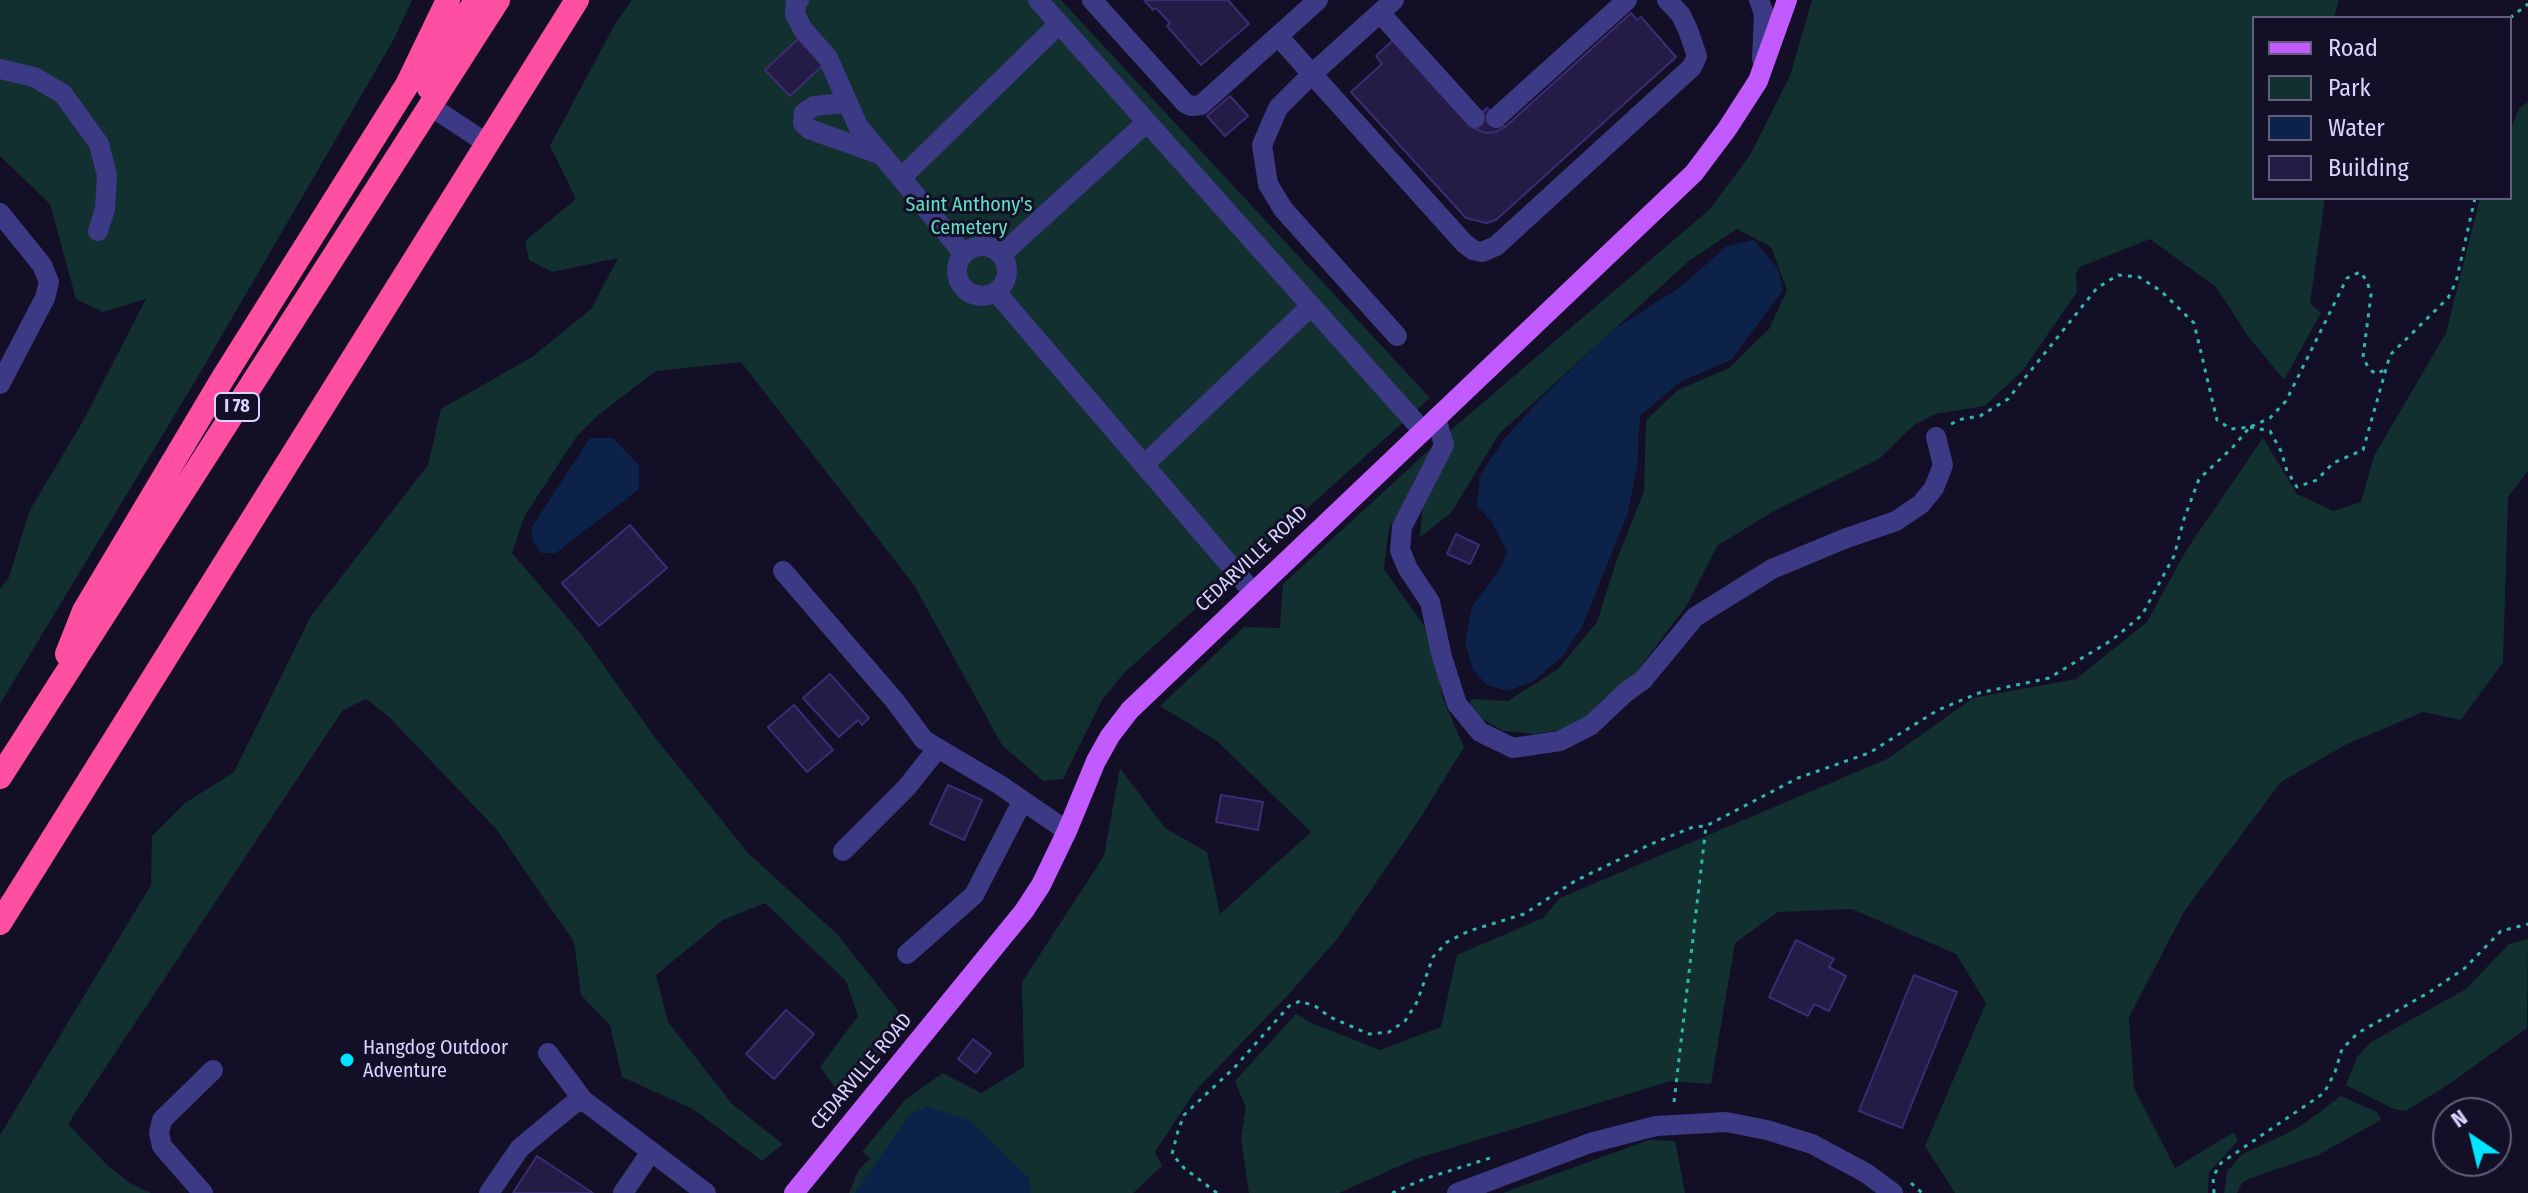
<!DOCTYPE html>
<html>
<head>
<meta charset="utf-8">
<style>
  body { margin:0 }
  #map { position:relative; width:2528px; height:1193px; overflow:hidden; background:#130f26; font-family:"Fira Sans Condensed",sans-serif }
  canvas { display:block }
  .legend { position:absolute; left:2252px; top:16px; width:260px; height:184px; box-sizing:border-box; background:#130f26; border:2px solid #625e7d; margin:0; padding:10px 14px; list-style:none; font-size:24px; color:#d9d4ff }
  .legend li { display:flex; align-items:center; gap:16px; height:40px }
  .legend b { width:40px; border:2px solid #625e7d }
  .north { position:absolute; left:2432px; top:1097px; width:80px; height:80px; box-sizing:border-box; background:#130f26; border:2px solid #625e7d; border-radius:50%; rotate:325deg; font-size:22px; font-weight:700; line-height:32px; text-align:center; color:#d9d4ff }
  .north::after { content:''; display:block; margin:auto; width:28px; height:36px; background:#00e5ff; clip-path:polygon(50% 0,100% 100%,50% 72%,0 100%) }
</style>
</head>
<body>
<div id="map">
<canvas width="2528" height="1193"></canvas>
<ul class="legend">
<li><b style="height:10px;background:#c25bff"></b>Road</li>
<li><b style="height:22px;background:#12302f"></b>Park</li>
<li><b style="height:22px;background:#0c2248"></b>Water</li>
<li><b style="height:22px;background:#241b47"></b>Building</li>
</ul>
<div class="north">N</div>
</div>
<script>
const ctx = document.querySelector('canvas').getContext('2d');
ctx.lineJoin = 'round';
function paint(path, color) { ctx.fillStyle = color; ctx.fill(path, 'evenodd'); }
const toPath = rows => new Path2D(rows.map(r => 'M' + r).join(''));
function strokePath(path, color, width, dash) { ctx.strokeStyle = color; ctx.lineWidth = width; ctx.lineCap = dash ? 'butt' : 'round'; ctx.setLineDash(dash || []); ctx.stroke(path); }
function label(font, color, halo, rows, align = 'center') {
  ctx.font = font + ' "Fira Sans Condensed",sans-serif'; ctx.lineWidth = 6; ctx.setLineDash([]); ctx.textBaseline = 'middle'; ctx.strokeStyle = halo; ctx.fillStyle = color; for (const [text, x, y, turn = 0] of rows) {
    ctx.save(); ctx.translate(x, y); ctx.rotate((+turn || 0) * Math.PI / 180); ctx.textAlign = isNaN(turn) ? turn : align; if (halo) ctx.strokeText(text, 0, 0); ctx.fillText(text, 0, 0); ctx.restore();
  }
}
paint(toPath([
  [0,0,412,0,394,39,200,373,0,704,0,589,9,577,30,510,83,421,146,299,103,312,76,299,50,204,0,156],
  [632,0,1061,0,1430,398,1124,673,1102,700,1063,779,1043,781,1002,745,914,585,741,362,656,371,597,416,577,436,525,515,512,553,582,635,657,740,748,853,837,934,907,1022,842,1097,820,1067,858,1016,846,981,765,903,723,920,656,975,668,1022,732,1104,783,1144,762,1161,693,1109,622,1077,610,1025,581,995,574,942,497,830,388,716,366,699,343,710,68,1124,108,1166,130,1183,151,1193,0,1193,0,1135,151,885,152,836,185,803,234,772,311,616,428,465,441,409,532,357,591,309,618,258,552,272,529,260,525,241,576,199,550,146,615,24],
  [1812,0,2339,0,2334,18,2254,18,2254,198,2325,198,2310,303,2321,313,2284,380,2248,336,2216,287,2150,239,2080,267,2076,273,2077,292,2023,370,1985,406,1935,414,1914,425,1879,459,1772,512,1717,546,1687,605,1630,681,1602,700,1578,727,1535,734,1503,731,1467,710,1471,699,1508,701,1558,669,1597,622,1616,562,1644,491,1646,420,1678,390,1729,368,1769,329,1787,290,1771,247,1737,229,1689,261,1499,434,1451,513,1420,537,1423,502,1412,494,1389,528,1384,569,1434,640,1442,696,1464,747,1419,820,1338,938,1289,994,1195,1091,1155,1152,1162,1166,1133,1193,849,1193,858,1171,870,1158,862,1152,905,1100,943,1073,981,1093,1024,1067,1022,982,1104,856,1120,768,1165,828,1207,852,1220,914,1311,832,1217,741,1160,706,1244,627,1280,628,1283,584,1452,429,1710,209,1750,155,1790,76],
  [2528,102,2528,471,2508,497,2503,662,2461,720,2423,712,2347,744,2281,782,2185,910,2129,1017,2134,1088,2175,1168,2234,1132,2238,1141,2209,1172,2208,1193,1955,1193,1925,1146,1986,1003,1956,954,1852,909,1778,912,1735,943,1711,1084,1671,1081,1415,1159,1339,1193,1249,1193,1241,1138,1246,1108,1235,1081,1296,1014,1314,1024,1380,1050,1441,1027,1457,955,1543,918,1560,898,1887,759,1973,698,2076,679,2147,622,2187,549,2263,438,2297,494,2333,511,2361,502,2374,456,2446,333,2480,198,2510,198,2510,130,2520,107],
  [2528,939,2527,1028,2448,1085,2406,1111,2394,1109,2346,1085,2357,1057,2371,1042,2466,989,2509,944],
  [2341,1096,2377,1112,2381,1120,2318,1155,2248,1179,2242,1183,2237,1193,2224,1193,2227,1172,2241,1155,2298,1128],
  [1649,1140,1675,1141,1685,1193,1503,1193]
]), '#12302f');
paint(toPath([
  [1754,240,1778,269,1783,290,1731,360,1680,382,1640,416,1637,468,1627,515,1582,627,1562,657,1532,682,1507,691,1487,685,1473,670,1465,643,1472,607,1501,567,1507,552,1492,522,1477,506,1480,475,1505,438,1545,394,1614,329,1679,288,1727,246],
  [590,438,613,438,639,465,639,489,556,553,541,553,533,541,531,528],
  [927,1106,972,1122,1029,1178,1031,1193,855,1193,909,1115]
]), '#0c2248');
const building = toPath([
  [1144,0,1228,0,1249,24,1201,65,1167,26,1170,23,1156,8,1153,10,1144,0],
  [1631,13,1637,20,1641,17,1676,57,1496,220,1486,223,1466,218,1351,92,1382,64,1376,56,1393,40,1472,127,1485,133,1496,132,1505,127,1631,13],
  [798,39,823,65,790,96,765,70,798,39],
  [1230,96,1248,116,1225,136,1207,116,1230,96],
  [1487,108,1505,127,1496,132,1485,133,1472,127,1469,124,1487,108],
  [630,525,667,568,599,626,562,583,630,525],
  [1456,534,1479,545,1470,564,1447,554,1456,534],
  [830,674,869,718,862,725,858,720,839,737,803,698,830,674],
  [794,705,833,750,807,772,768,727,794,705],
  [948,785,982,800,964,840,930,824,948,785],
  [1221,795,1263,802,1258,830,1216,822,1221,795],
  [1796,940,1834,959,1829,967,1846,976,1829,1011,1814,1004,1808,1016,1769,997,1796,940],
  [1914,975,1957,992,1902,1128,1859,1111,1914,975],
  [786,1010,814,1034,774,1079,746,1054,786,1010],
  [973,1039,991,1053,976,1073,958,1059,973,1039],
  [537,1156,593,1193,513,1193,537,1156]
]);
paint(building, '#241b47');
strokePath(building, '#3b2d73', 2);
strokePath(toPath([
  [2510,18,2528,4],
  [1951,424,1962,419,1980,416,2008,399,2097,288,2118,275,2139,277,2161,291,2194,323,2217,420,2231,429,2250,427,2270,418,2286,401,2347,278,2360,272,2367,281,2371,295,2363,357,2369,369,2376,374,2388,368],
  [2250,427,2270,431,2281,451,2287,471,2297,487,2317,480,2333,463,2363,450,2390,355,2448,298,2456,282,2475,198],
  [1674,1102,1706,826],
  [1911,1183,1922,1193],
  [1217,1193,1184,1168,1172,1154,1178,1131,1184,1115,1235,1067,1289,1006,1300,1001,1315,1006,1330,1017,1369,1034,1389,1032,1405,1021,1417,1002,1433,957,1447,942,1469,931,1524,914,1575,881,1651,844,1693,827,1706,826,1798,778,1869,753,1938,710,1979,693,2049,678,2077,661,2112,640,2142,615,2174,556,2184,519,2199,479,2232,448,2250,427],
  [1392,1193,1424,1179,1490,1158],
  [2214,1193,2213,1177,2221,1163,2324,1093,2335,1072,2342,1049,2358,1033,2428,993,2465,968,2501,931,2528,924]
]), '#2fb8b0', 3, [4, 6]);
strokePath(toPath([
  [799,0,796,3,795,14,802,28,828,58,858,126,964,254],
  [1038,0,1423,431],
  [1092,0,1185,103,1191,106,1201,105,1318,0],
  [1759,0,1764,14,1762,59],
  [1380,13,1475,118],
  [1278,36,1312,74,1394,0],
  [0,69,34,77,63,94,99,144,107,175,105,209,98,231],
  [846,103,814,106,804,113,803,123,809,129,882,155],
  [430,106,488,144],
  [1496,118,1627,0],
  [901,178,1059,24],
  [0,213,42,265,49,282,45,298,0,384],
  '957 271a25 25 0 1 1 50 0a25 25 0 1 1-50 0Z',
  [1001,255,1147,122],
  [996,292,1252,591],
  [1397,336,1283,209,1268,184,1262,145,1278,108,1312,74,1464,243,1473,250,1482,252,1496,246,1692,67,1697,56,1688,30,1681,15,1667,0],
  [1436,418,1444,445,1402,527,1400,550,1408,569,1430,602,1442,657,1457,704,1480,732,1513,748,1560,741,1591,725,1626,692,1643,680,1695,617,1772,569,1844,539,1896,521,1921,504,1934,488,1943,465,1936,437],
  [1145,464,1311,306],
  [783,571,895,701,924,740,1000,785,1067,831],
  [843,851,907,787,938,748],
  [907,954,974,895,1022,802],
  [548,1053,583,1100],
  [203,1193,162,1146,159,1133,162,1120,213,1070],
  [489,1193,520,1148,572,1105,583,1100,706,1193],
  [623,1193,651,1152],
  [1457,1193,1590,1143,1656,1126,1726,1122,1767,1130,1812,1144,1866,1173,1893,1193]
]), '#3d3a85', 20);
strokePath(toPath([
  [794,1193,1024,911,1041,885,1067,831,1096,761,1110,736,1130,710,1694,173,1727,129,1758,81,1787,0]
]), '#c25bff', 20);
strokePath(toPath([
  [429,88,428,79,476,0],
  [67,654,84,611,223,378,407,85,448,0],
  [0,777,498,0],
  [0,923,577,0]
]), '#ff4fa3', 24);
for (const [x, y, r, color] of [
  [347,1060,8,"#00e5ff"]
]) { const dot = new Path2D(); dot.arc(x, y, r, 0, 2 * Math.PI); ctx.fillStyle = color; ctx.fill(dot); strokePath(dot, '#130f26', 3); }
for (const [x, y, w] of [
  [237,407,44]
]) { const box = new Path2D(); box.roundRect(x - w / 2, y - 14, w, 28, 6); ctx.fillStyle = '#130f26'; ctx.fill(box); strokePath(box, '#d9d4ff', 2); }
label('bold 18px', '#d9d4ff', null, [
  ["I 78",237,407]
]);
label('20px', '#5fe0c0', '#130f26', [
  ["Saint Anthony's",969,205],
  ["Cemetery",969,228]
]);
label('20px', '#d9d4ff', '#130f26', [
  ["CEDARVILLE ROAD",1252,559,-43],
  ["CEDARVILLE ROAD",862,1072,-50]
]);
label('20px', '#d9d4ff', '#130f26', [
  ["Hangdog Outdoor",363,1048],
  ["Adventure",363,1071]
], 'left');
</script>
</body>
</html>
